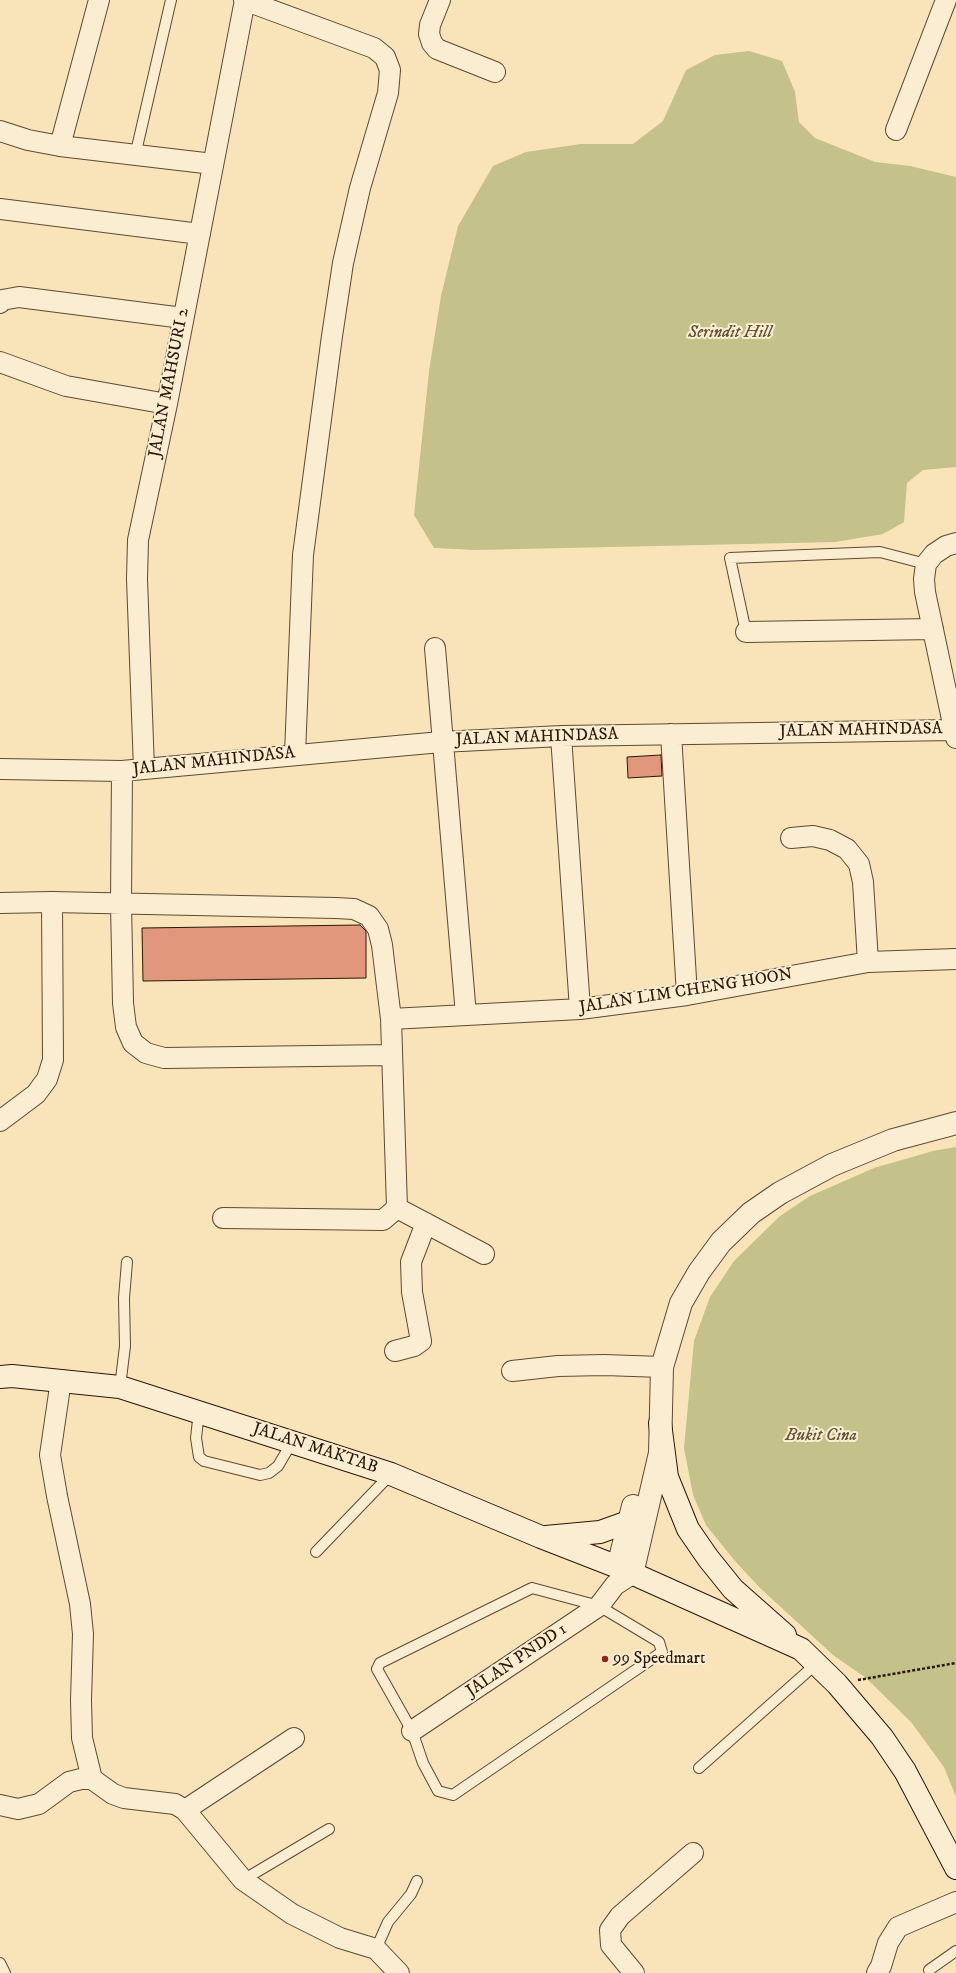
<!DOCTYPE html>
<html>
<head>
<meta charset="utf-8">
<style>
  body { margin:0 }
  canvas { display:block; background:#f9e3b8 }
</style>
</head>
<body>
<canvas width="956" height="1973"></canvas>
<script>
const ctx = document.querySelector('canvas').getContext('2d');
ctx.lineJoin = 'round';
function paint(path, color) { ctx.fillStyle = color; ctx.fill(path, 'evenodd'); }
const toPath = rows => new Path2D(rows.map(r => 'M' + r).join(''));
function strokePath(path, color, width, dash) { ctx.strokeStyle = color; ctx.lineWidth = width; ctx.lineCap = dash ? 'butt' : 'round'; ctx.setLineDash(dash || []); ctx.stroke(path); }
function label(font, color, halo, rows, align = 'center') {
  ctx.font = font + ' "IM FELL DW Pica",serif'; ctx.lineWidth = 4; ctx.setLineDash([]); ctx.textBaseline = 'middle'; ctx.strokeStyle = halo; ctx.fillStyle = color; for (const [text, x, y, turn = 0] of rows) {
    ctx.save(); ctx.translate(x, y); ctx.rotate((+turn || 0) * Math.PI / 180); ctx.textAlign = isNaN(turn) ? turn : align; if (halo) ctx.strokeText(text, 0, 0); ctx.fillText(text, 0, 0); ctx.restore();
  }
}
paint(toPath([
  [749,51,782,61,795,92,799,122,815,138,875,162,910,166,956,177,956,467,923,470,907,483,904,522,883,534,835,542,476,550,434,548,414,515,429,371,441,296,458,226,493,166,526,152,581,144,633,144,663,121,686,70,715,55],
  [956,1147,956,1797,944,1767,911,1722,866,1678,833,1655,760,1588,735,1561,706,1525,693,1495,684,1448,694,1341,710,1297,734,1261,780,1216,810,1196,874,1168,933,1151]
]), '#c4c18a');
const building = toPath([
  [661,755,662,776,628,778,627,757,661,755],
  [360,925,366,931,366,978,143,981,142,928,360,925]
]);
paint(building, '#e1977c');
strokePath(building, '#2a1707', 1);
const service = toPath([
  [135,156,171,0],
  [746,632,730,558,880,552,926,564],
  [120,1387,125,1346,124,1298,127,1262],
  [199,1411,196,1438,199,1457,204,1461,260,1475,269,1473,278,1466,292,1442],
  [316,1552,391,1474],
  [532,1588,599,1606,659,1642,662,1652,453,1795,438,1791,423,1763,412,1731,377,1669,380,1663,532,1588],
  [699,1768,816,1664],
  [243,1880,329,1829],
  [376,1949,388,1922,411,1894,417,1881],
  [0,1963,5,1973],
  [929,1970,956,1951]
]);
const minor = toPath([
  [244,0,374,48,385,57,390,70,388,93,360,188,343,263,332,336,303,555,295,754],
  [440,0,430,25,429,34,432,43,437,49,495,72],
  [896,130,946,0],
  [0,131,28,140,60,146,213,164],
  [60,146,99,0],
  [0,209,200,234],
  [0,303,2,300,19,297,183,318],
  [0,362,66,386,167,404],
  [956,543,946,546,934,554,926,564,924,579,925,592,956,738],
  [746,632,933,629],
  [435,648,466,1015],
  [671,734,687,995],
  [561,736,580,1009],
  [0,769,122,771,441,742,561,736,954,730],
  [144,769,137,579,138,540,167,404,245,0],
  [122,771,121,903,123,1003,126,1027,133,1043,146,1053,164,1058,392,1055],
  [791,838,813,836,830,840,847,849,859,864,863,882,868,962],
  [0,903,52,902,336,908,354,909,369,916,378,929,382,945,391,1019,397,1208,383,1220,223,1218],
  [391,1019,580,1009,687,995,868,962,956,959],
  [0,1121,36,1094,47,1079,53,1060,52,902],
  [397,1208,484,1254],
  [395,1351,414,1346,421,1341,412,1292,411,1262,426,1223],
  [512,1371,558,1366,604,1365,662,1367],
  [61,1380,50,1455,57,1496,80,1604,83,1634,81,1700,82,1738,92,1779],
  [412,1731,599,1606,615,1585,632,1574],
  [0,1805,18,1809,39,1804,69,1782,81,1779,92,1779,113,1794,124,1798,175,1804,185,1810,243,1880,292,1914,340,1938,376,1949,399,1973],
  [185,1810,294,1738],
  [634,1973,611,1945,610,1930,620,1916,693,1853],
  [877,1973,881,1966,888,1943,898,1927,956,1902]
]);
const tertiary = toPath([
  [618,1567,633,1506],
  [632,1574,660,1453,662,1367,681,1303,699,1272,721,1242,751,1213,780,1193,832,1165,893,1140,956,1123]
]);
const secondary = toPath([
  [0,1377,12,1376,120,1387,391,1474,541,1537,618,1567,801,1649,837,1684,882,1737,905,1771,956,1868],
  [660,1423,667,1477,688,1529,708,1558,733,1589,785,1635],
  [546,1537,600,1532,628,1522]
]);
strokePath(service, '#5e4a33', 12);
strokePath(minor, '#5e4a33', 22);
strokePath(tertiary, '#5e4a33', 24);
strokePath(secondary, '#2a1707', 24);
strokePath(toPath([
  [858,1680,956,1663]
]), '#2a1707', 2.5, [3, 2]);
strokePath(service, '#fbedd1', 10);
strokePath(minor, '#fbedd1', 20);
strokePath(tertiary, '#fbedd1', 22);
strokePath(secondary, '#fbedd1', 22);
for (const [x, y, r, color] of [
  [605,1659,4,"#8f2418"]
]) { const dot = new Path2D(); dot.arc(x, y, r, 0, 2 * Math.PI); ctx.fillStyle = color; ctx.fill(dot); strokePath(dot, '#fbedd1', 1.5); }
label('italic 17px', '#605235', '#fbedd1', [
  ["Serindit Hill",730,333],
  ["Bukit Cina",821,1436]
]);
label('17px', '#2a1707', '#fbedd1', [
  ["JALAN MAHSURI 2",170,383,-79],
  ["JALAN MAHINDASA",861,731,-1],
  ["JALAN MAHINDASA",537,738,-2],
  ["JALAN MAHINDASA",214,762,-6],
  ["JALAN LIM CHENG HOON",686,992,-9],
  ["JALAN MAKTAB",315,1449,18],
  ["JALAN PNDD 1",517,1661,-34]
]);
label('17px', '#2a1707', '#fbedd1', [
  ["99 Speedmart",613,1659]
], 'left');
</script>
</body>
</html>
